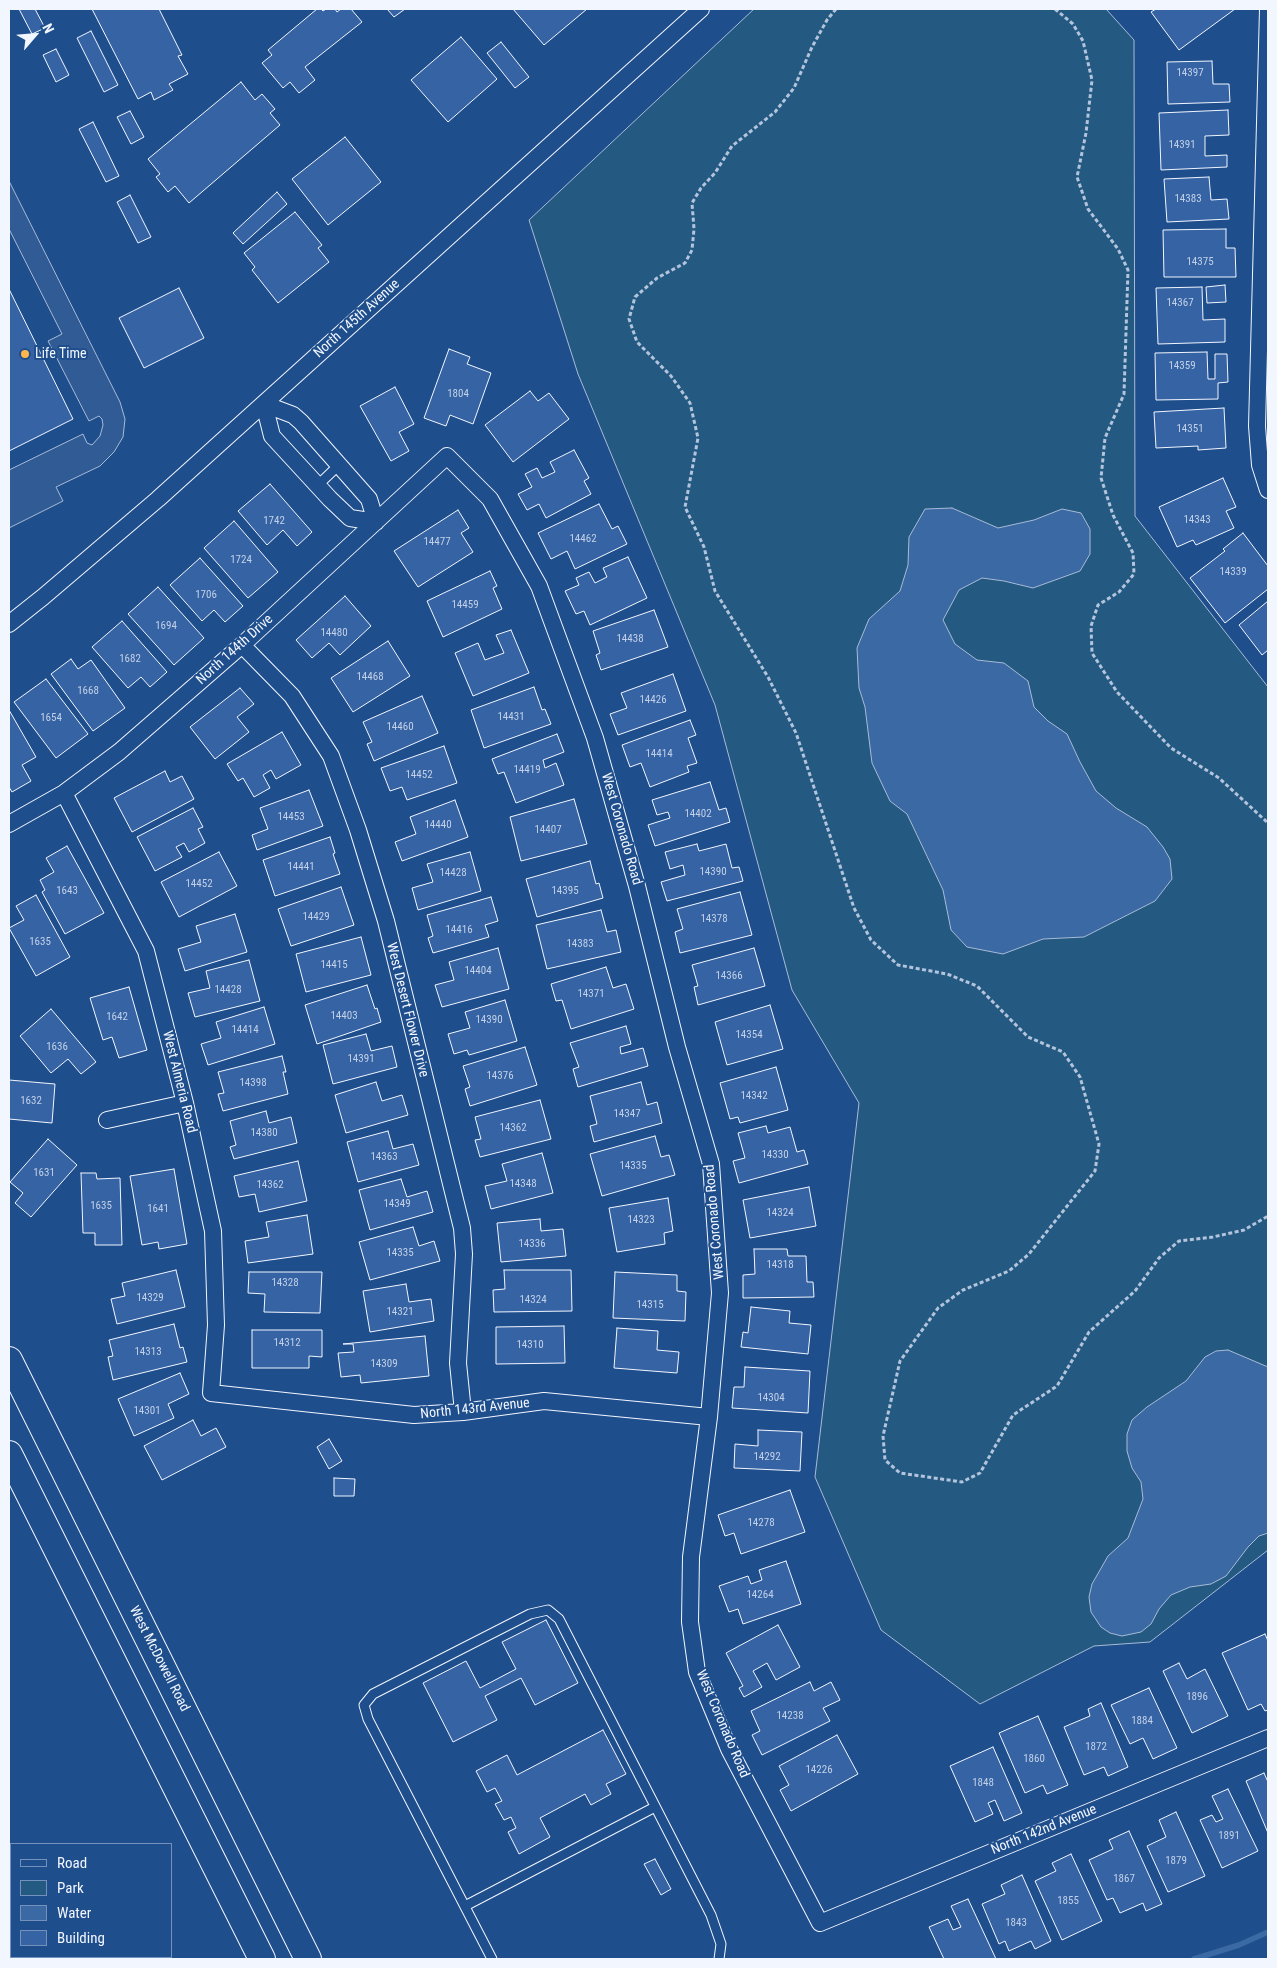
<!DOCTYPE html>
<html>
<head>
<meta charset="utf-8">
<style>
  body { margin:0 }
  #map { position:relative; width:1277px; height:1968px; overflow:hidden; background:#1f4e8c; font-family:"Roboto Condensed",sans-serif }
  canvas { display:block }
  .frame { position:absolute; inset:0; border:10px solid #f2f6ff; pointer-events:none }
  .legend { position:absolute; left:10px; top:1843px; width:162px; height:115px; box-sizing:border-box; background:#1f4e8c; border:1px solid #7391ba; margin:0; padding:6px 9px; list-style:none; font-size:15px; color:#f2f6ff }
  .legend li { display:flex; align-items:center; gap:10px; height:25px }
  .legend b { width:25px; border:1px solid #7391ba }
  .north { position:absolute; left:10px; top:10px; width:50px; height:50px; -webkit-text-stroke:4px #1f4e8c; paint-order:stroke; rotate:63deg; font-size:14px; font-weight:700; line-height:20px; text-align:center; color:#f2f6ff }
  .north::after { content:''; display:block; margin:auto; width:18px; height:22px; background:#f2f6ff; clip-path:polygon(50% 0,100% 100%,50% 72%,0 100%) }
</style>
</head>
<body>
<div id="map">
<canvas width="1277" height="1968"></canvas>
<div class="frame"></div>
<ul class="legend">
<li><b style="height:6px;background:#1f4e8c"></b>Road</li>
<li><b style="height:14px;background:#245a82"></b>Park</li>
<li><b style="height:14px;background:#3b69a3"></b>Water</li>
<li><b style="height:14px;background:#3563a3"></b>Building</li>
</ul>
<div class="north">N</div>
</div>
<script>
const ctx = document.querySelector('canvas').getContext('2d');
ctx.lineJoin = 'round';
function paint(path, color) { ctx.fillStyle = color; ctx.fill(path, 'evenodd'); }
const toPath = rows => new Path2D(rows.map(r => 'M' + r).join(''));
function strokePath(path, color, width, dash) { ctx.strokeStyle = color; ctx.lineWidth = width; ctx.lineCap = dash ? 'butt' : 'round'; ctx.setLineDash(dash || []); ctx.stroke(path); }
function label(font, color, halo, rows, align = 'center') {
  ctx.font = font + ' "Roboto Condensed",sans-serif'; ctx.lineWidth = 4; ctx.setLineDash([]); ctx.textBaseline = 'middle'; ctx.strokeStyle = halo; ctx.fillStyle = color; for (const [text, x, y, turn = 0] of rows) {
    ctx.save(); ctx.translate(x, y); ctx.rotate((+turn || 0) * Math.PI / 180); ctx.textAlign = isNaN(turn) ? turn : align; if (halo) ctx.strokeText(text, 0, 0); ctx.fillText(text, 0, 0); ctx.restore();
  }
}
const green = toPath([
  [754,9,1106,9,1134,40,1135,516,1268,687,1268,1550,1150,1642,1094,1646,980,1704,881,1630,815,1477,859,1103,792,990,715,705,578,374,529,220,754,9]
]);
paint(green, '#245a82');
strokePath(green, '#a8bbd7', 1);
const parking = toPath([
  [9,181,120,402,125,419,123,437,114,452,100,466,56,487,63,501,9,528,9,470,83,434,87,443,92,445,100,436,103,425,102,419,99,416,89,421,48,341,62,334,9,229,9,181]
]);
paint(parking, '#305b95');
strokePath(parking, '#a8bbd7', 1);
const water = toPath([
  [952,508,998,528,1034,520,1062,509,1081,513,1090,529,1090,554,1080,571,1033,588,1004,581,982,578,959,590,943,620,955,644,977,660,1004,663,1028,681,1034,707,1048,721,1067,734,1080,762,1096,791,1116,808,1147,827,1163,847,1170,859,1172,879,1155,901,1084,937,1043,939,1003,954,967,947,951,930,943,890,907,814,890,801,872,763,865,707,859,688,857,648,869,619,900,591,908,565,909,537,925,509,952,508],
  [1228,1350,1268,1367,1268,1533,1259,1536,1248,1547,1226,1576,1211,1584,1190,1587,1171,1595,1159,1609,1151,1624,1141,1632,1122,1636,1110,1633,1101,1627,1091,1612,1089,1597,1092,1584,1108,1556,1128,1538,1143,1499,1141,1482,1132,1468,1127,1451,1127,1434,1132,1420,1147,1407,1186,1381,1205,1357,1216,1351,1228,1350]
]);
paint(water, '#3b69a3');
strokePath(water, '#a8bbd7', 1);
strokePath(toPath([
  [1194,1959,1239,1945,1268,1932]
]), '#3b69a3', 5.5);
const building = toPath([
  [19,9,35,9,45,28,32,34,19,9],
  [92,9,159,9,182,55,178,56,188,74,169,84,173,90,154,100,151,92,138,99,92,9],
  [317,9,321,9,323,11,326,9,335,9,337,12,341,9,351,9,362,22,305,67,315,80,299,93,290,82,283,88,262,63,272,55,268,50,317,9],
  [387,9,405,9,394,17,387,9],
  [513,9,587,9,544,45,513,9],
  [1156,9,1235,9,1179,50,1151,12,1156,9],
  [91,31,118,85,104,92,77,38,91,31],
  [461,37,497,79,448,122,411,80,461,37],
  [501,42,529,77,515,88,487,53,501,42],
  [56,49,69,75,56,82,43,55,56,49],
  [1212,61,1213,84,1229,84,1230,102,1168,104,1167,62,1212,61],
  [241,82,255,100,262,94,275,109,270,113,280,125,189,203,175,186,168,192,156,177,160,174,148,159,241,82],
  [1228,110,1229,135,1205,136,1205,156,1227,155,1227,167,1161,170,1159,113,1228,110],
  [130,111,144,137,131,144,117,117,130,111],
  [93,122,119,176,106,182,79,129,93,122],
  [345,137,381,182,328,225,292,179,345,137],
  [1209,177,1211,200,1227,199,1229,219,1167,222,1164,179,1209,177],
  [277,192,287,204,243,244,233,233,277,192],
  [130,195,151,237,138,243,117,202,130,195],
  [295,212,322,245,318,248,329,262,278,303,252,270,255,267,244,253,295,212],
  [1226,229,1226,248,1235,248,1236,277,1164,277,1163,230,1226,229],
  [1225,285,1226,302,1207,303,1206,287,1225,285],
  [1202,287,1203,320,1225,319,1225,342,1158,344,1156,288,1202,287],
  [179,288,204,338,144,368,119,318,179,288],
  [9,289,73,419,9,451,9,289],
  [449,349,470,357,467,364,491,373,473,424,450,415,446,426,424,418,449,349],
  [1207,352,1208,379,1215,379,1215,354,1227,354,1228,382,1218,383,1218,399,1156,400,1155,353,1207,352],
  [395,387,414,424,399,432,409,451,391,461,360,406,395,387],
  [530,391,538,401,549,393,569,419,513,462,485,425,530,391],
  [1224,408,1226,448,1198,450,1198,446,1156,448,1154,412,1224,408],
  [574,450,589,478,584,481,591,494,546,518,539,504,527,510,518,494,532,487,525,474,537,468,542,478,555,472,550,462,574,450],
  [1223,478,1236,507,1226,511,1234,528,1196,545,1193,540,1177,547,1159,507,1223,478],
  [270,484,312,532,297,546,283,530,267,545,238,511,270,484],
  [599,504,612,529,618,526,627,544,575,569,567,551,551,559,538,533,599,504],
  [458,510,469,528,461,533,473,552,418,587,394,551,458,510],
  [234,521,278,572,248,598,204,548,234,521],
  [1243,533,1268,566,1268,589,1225,623,1190,578,1225,551,1223,549,1243,533],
  [628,557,647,598,590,625,584,611,576,614,565,591,579,585,576,578,589,572,595,583,607,577,603,568,628,557],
  [200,558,243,606,225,622,214,610,202,621,170,585,200,558],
  [490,571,497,586,493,588,502,609,443,637,427,601,490,571],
  [158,587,204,638,174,665,128,614,158,587],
  [345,596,371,626,340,655,329,643,312,658,296,640,345,596],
  [1268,601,1268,650,1262,655,1239,625,1268,601],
  [654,610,668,647,601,670,596,655,600,653,593,631,654,610],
  [122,621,167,672,150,687,141,677,128,688,92,647,122,621],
  [511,630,529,673,473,696,455,653,478,643,485,660,504,653,496,635,511,630],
  [388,641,410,676,353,712,331,678,388,641],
  [71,659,78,669,91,660,125,708,93,731,51,674,71,659],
  [673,674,686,711,618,735,610,714,627,708,621,693,673,674],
  [46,679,88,734,56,758,14,702,46,679],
  [534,687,542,710,545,709,551,724,484,748,471,710,534,687],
  [240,688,254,704,237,717,249,732,215,759,190,727,240,688],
  [422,696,438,733,374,761,367,744,372,742,363,722,422,696],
  [9,710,36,757,22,765,31,781,12,792,9,787,9,710],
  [690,720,696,735,688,738,697,763,687,766,689,772,650,787,641,763,630,767,622,745,690,720],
  [282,732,301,765,276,779,271,770,263,775,270,788,254,797,243,778,238,781,227,764,282,732],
  [557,734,564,752,543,760,545,768,556,763,564,785,516,803,504,772,498,774,492,759,557,734],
  [444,746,457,783,407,800,402,787,390,791,381,768,444,746],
  [165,771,170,782,182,776,194,799,132,832,114,798,165,771],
  [710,782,719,810,726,808,730,822,655,846,648,825,670,818,668,812,657,815,652,800,710,782],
  [309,790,323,826,257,850,252,835,268,829,260,808,309,790],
  [574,799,587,844,521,861,510,817,574,799],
  [455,800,468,837,402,861,395,842,416,834,410,817,455,800],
  [193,808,203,827,198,829,205,843,189,852,184,843,176,847,182,857,155,871,137,837,193,808],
  [330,837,335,853,333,854,340,874,275,896,263,860,330,837],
  [697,844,699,851,726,844,732,868,739,867,743,881,667,901,661,882,685,875,683,865,670,869,665,852,697,844],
  [67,846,104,913,65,934,42,892,45,890,40,880,54,872,46,858,67,846],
  [219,852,237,886,179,917,161,882,219,852],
  [470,852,481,891,418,910,412,888,433,882,427,864,470,852],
  [590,861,596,884,599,883,603,898,537,917,526,879,590,861],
  [341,887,354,925,291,946,278,909,341,887],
  [740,892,752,935,680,953,675,932,683,929,677,909,740,892],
  [36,895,70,957,36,976,9,928,24,920,16,906,36,895],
  [491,897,498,921,485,925,489,937,433,953,428,938,433,936,427,915,491,897],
  [601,910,607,932,616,930,621,952,547,969,536,925,601,910],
  [235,914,247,952,185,971,178,949,201,942,196,926,235,914],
  [361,937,371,975,306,992,296,954,361,937],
  [498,948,509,989,442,1007,435,985,454,980,449,962,498,948],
  [754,948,765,986,698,1005,694,987,698,986,692,965,754,948],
  [249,960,260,1001,195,1017,188,993,210,988,206,971,249,960],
  [606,967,613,988,626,984,634,1009,571,1029,562,1000,556,1001,551,984,606,967],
  [367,985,375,1009,377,1008,381,1022,317,1044,305,1005,367,985],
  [129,987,147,1050,119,1058,112,1037,103,1040,90,998,129,987],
  [505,1000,517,1041,469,1055,467,1050,454,1054,448,1034,470,1028,465,1012,505,1000],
  [770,1005,783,1049,727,1065,715,1022,770,1005],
  [264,1007,275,1044,208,1065,201,1044,221,1038,216,1022,264,1007],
  [51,1009,96,1062,81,1074,68,1059,51,1073,20,1036,51,1009],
  [626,1026,631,1044,620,1047,621,1054,643,1048,648,1066,578,1087,573,1069,579,1067,570,1043,626,1026],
  [366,1034,371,1051,392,1046,397,1067,333,1084,323,1045,366,1034],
  [525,1047,537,1085,470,1106,465,1089,470,1087,463,1066,525,1047],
  [282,1056,286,1072,283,1072,288,1094,223,1111,218,1094,224,1093,218,1072,282,1056],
  [776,1067,788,1110,740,1123,738,1117,730,1119,720,1083,776,1067],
  [9,1080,55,1084,52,1123,9,1119,9,1080],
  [376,1082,382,1101,402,1095,408,1115,346,1133,335,1095,376,1082],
  [641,1082,647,1105,657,1102,662,1123,594,1142,590,1126,597,1124,590,1096,641,1082],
  [540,1100,551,1139,480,1157,475,1140,481,1139,475,1117,540,1100],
  [266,1111,269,1123,291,1117,297,1143,234,1159,230,1147,236,1145,230,1121,266,1111],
  [766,1126,768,1133,790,1127,797,1152,804,1150,808,1164,739,1183,733,1161,745,1158,738,1133,766,1126],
  [388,1131,393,1149,413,1144,419,1165,358,1182,347,1142,388,1131],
  [655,1136,661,1157,669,1155,675,1175,602,1196,590,1154,655,1136],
  [48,1139,77,1165,31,1217,15,1203,23,1193,10,1182,48,1139],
  [542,1153,553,1193,491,1209,485,1186,507,1181,502,1164,542,1153],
  [298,1161,307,1201,259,1212,255,1194,239,1197,234,1176,298,1161],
  [174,1169,187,1244,159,1249,158,1242,142,1245,130,1176,174,1169],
  [81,1173,96,1173,97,1179,120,1178,122,1245,95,1245,95,1233,83,1233,81,1173],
  [401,1179,407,1197,427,1191,433,1212,370,1230,359,1190,401,1179],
  [809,1187,816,1226,750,1238,743,1200,809,1187],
  [668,1198,673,1231,664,1233,665,1244,617,1252,609,1208,668,1198],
  [307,1215,313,1254,248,1263,245,1241,269,1237,266,1222,307,1215],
  [540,1219,541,1231,563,1229,566,1256,501,1262,497,1223,540,1219],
  [413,1227,419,1246,434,1241,440,1261,370,1280,359,1242,413,1227],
  [754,1249,787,1249,788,1256,806,1256,807,1282,813,1282,814,1297,743,1298,743,1275,755,1274,754,1249],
  [176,1270,185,1307,117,1324,111,1299,125,1296,122,1283,176,1270],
  [504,1270,571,1270,572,1311,494,1312,493,1290,505,1289,504,1270],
  [249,1272,322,1272,320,1313,264,1312,265,1294,248,1293,249,1272],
  [615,1272,677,1275,677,1291,686,1292,685,1321,613,1318,615,1272],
  [406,1284,409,1302,431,1299,434,1321,370,1332,363,1291,406,1284],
  [751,1307,790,1311,789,1323,811,1325,808,1354,741,1347,743,1332,748,1333,751,1307],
  [174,1324,180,1348,183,1347,187,1362,113,1380,108,1357,113,1356,109,1340,174,1324],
  [564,1326,565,1363,496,1364,496,1327,564,1326],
  [617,1328,658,1331,657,1350,679,1352,677,1373,614,1368,617,1328],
  [252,1330,322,1330,322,1357,309,1356,309,1368,252,1368,252,1330],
  [425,1336,429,1376,361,1383,360,1375,341,1377,338,1353,354,1352,353,1344,343,1344,425,1336],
  [745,1367,810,1371,808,1413,732,1408,734,1387,744,1387,745,1367],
  [180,1373,189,1394,168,1404,174,1418,134,1436,118,1399,180,1373],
  [193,1420,201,1436,216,1428,226,1447,162,1480,144,1446,193,1420],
  [758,1430,802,1432,800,1471,734,1468,735,1444,758,1446,758,1430],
  [329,1439,342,1461,329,1469,317,1447,329,1439],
  [334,1478,355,1479,354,1496,334,1496,334,1478],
  [790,1490,805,1532,741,1554,734,1533,725,1536,718,1515,790,1490],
  [786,1561,801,1604,743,1624,738,1609,729,1612,719,1586,748,1576,751,1584,762,1580,759,1570,786,1561],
  [546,1620,578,1683,535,1705,521,1678,485,1696,497,1720,453,1742,423,1683,466,1661,480,1688,516,1669,502,1642,546,1620],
  [778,1625,800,1667,776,1680,767,1663,753,1671,762,1687,744,1697,739,1688,743,1686,726,1653,778,1625],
  [1265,1634,1268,1641,1268,1710,1265,1711,1261,1704,1248,1710,1222,1653,1265,1634],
  [1179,1663,1187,1679,1205,1669,1228,1716,1192,1733,1163,1671,1179,1663],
  [810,1682,814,1691,831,1682,840,1700,823,1708,830,1721,762,1755,752,1735,760,1731,751,1711,810,1682],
  [1149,1688,1177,1748,1153,1759,1143,1738,1130,1744,1111,1705,1149,1688],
  [1101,1703,1128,1767,1108,1776,1104,1767,1084,1775,1064,1727,1090,1716,1088,1709,1101,1703],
  [1038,1716,1068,1785,1047,1794,1043,1785,1025,1793,999,1733,1038,1716],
  [603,1730,626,1774,606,1784,611,1794,591,1805,585,1794,540,1818,550,1837,519,1854,508,1832,516,1828,511,1817,504,1820,495,1804,502,1801,495,1788,487,1792,476,1771,507,1755,517,1775,603,1730],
  [837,1735,858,1774,791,1811,780,1790,789,1785,779,1766,837,1735],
  [993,1747,1022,1813,1004,1821,995,1800,988,1803,993,1814,975,1822,950,1766,993,1747],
  [1264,1773,1268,1782,1268,1833,1246,1781,1264,1773],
  [1228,1789,1258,1851,1222,1868,1200,1820,1212,1815,1216,1822,1223,1819,1212,1796,1228,1789],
  [1176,1812,1205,1876,1168,1892,1147,1846,1166,1837,1159,1820,1176,1812],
  [1129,1831,1162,1904,1146,1911,1143,1903,1120,1913,1113,1898,1107,1900,1089,1860,1113,1849,1109,1840,1129,1831],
  [1071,1854,1102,1921,1062,1940,1035,1881,1056,1871,1052,1863,1071,1854],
  [655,1859,671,1889,661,1895,644,1864,655,1859],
  [1022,1875,1051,1941,1035,1949,1031,1941,1009,1951,1005,1941,999,1944,982,1904,1005,1894,1001,1885,1022,1875],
  [968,1899,996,1959,944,1959,929,1927,948,1919,953,1930,961,1927,951,1906,968,1899]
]);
paint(building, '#3563a3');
strokePath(building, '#f2f6ff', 1);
const service = toPath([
  [318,485,340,464],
  [465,1906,655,1807],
  [492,1959,368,1719,364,1705,373,1694,530,1614,548,1610,559,1619,711,1915,721,1944,719,1959]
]);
const minor = toPath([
  [1268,9,1257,426,1260,465,1268,490],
  [264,404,293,415,301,422,369,499,376,522,350,518,330,499,272,436,264,404],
  [9,624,43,597,158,499,701,9],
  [242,645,292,696,331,756,358,830,386,921,462,1228,464,1254,458,1363,463,1412],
  [64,793,146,951,185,1103,213,1231,216,1325,211,1393,414,1415,463,1412,544,1401,709,1417],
  [9,824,64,793,119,752,242,645,447,456,490,499,539,586,595,738,637,886,677,1047,711,1164,720,1293,709,1417,691,1557,690,1622,697,1672,729,1749,820,1923,1268,1738],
  [107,1120,185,1103]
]);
const primary = toPath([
  [9,1360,308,1959],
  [9,1454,262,1959]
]);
strokePath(service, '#f2f6ff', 11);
strokePath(minor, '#f2f6ff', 18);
strokePath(primary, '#f2f6ff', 28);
strokePath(toPath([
  [836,9,827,20,812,47,794,88,775,112,732,146,715,173,701,188,692,203,694,229,692,250,685,263,657,278,635,297,629,319,637,342,671,376,690,403,698,438,685,507,704,547,715,591,768,677,796,733,854,908,871,940,898,965,947,974,977,986,1028,1037,1063,1052,1080,1077,1099,1144,1095,1171,1029,1254,1009,1271,963,1290,938,1308,900,1361,883,1436,885,1460,900,1473,962,1482,980,1473,1013,1415,1057,1386,1089,1332,1135,1291,1159,1258,1179,1241,1213,1237,1244,1230,1268,1216],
  [1055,9,1073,24,1083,41,1092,80,1086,133,1077,177,1088,209,1118,249,1128,270,1124,394,1105,438,1101,478,1113,515,1133,553,1134,574,1119,592,1098,605,1091,626,1092,653,1117,692,1171,748,1219,778,1268,823]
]), '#b3c4dc', 3, [4, 2.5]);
strokePath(service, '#1f4e8c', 9);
strokePath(minor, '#1f4e8c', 16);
strokePath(primary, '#1f4e8c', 26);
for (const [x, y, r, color] of [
  [25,354,5,"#ffb74d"]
]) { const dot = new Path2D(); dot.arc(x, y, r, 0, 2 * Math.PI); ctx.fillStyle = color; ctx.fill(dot); strokePath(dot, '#1f4e8c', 2); }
label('11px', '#c3d1e8', null, [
  ["14397",1190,73],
  ["14391",1182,145],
  ["14383",1188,199],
  ["14375",1200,262],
  ["14367",1180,303],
  ["14359",1182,366],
  ["1804",458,394],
  ["14351",1190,429],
  ["14343",1197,520],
  ["1742",274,521],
  ["14462",583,539],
  ["14477",437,542],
  ["1724",241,560],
  ["14339",1233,572],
  ["1706",206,595],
  ["14459",465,605],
  ["1694",166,626],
  ["14480",334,633],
  ["14438",630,639],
  ["1682",130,659],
  ["14468",370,677],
  ["1668",88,691],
  ["14426",653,700],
  ["14431",511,717],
  ["1654",51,718],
  ["14460",400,727],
  ["14414",659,754],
  ["14419",527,770],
  ["14452",419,775],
  ["14402",698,814],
  ["14453",291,817],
  ["14440",438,825],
  ["14407",548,830],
  ["14441",301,867],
  ["14390",713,872],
  ["14428",453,873],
  ["14452",199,884],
  ["1643",67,891],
  ["14395",565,891],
  ["14429",316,917],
  ["14378",714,919],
  ["14416",459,930],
  ["1635",40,942],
  ["14383",580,944],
  ["14415",334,965],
  ["14404",478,971],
  ["14366",729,976],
  ["14428",228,990],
  ["14371",591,994],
  ["14403",344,1016],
  ["1642",117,1017],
  ["14390",489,1020],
  ["14414",245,1030],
  ["14354",749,1035],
  ["1636",57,1047],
  ["14391",361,1059],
  ["14376",500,1076],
  ["14398",253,1083],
  ["14342",754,1096],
  ["1632",31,1101],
  ["14347",627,1114],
  ["14362",513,1128],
  ["14380",264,1133],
  ["14330",775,1155],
  ["14363",384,1157],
  ["14335",633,1166],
  ["1631",44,1173],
  ["14348",523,1184],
  ["14362",270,1185],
  ["14349",397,1204],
  ["1635",101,1206],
  ["1641",158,1209],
  ["14324",780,1213],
  ["14323",641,1220],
  ["14336",532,1244],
  ["14335",400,1253],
  ["14318",780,1265],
  ["14328",285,1283],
  ["14329",150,1298],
  ["14324",533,1300],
  ["14315",650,1305],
  ["14321",400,1312],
  ["14312",287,1343],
  ["14310",530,1345],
  ["14313",148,1352],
  ["14309",384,1364],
  ["14304",771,1398],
  ["14301",147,1411],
  ["14292",767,1457],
  ["14278",761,1523],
  ["14264",760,1595],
  ["1896",1197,1697],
  ["14238",790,1716],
  ["1884",1142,1721],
  ["1872",1096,1747],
  ["1860",1034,1759],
  ["14226",819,1770],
  ["1848",983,1783],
  ["1891",1229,1836],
  ["1879",1176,1861],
  ["1867",1124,1879],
  ["1855",1068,1901],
  ["1843",1016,1923]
]);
label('14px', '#f2f6ff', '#1f4e8c', [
  ["North 145th Avenue",357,319,-42],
  ["North 144th Drive",235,650,-42],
  ["West Coronado Road",621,829,74],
  ["West Desert Flower Drive",407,1010,76],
  ["West Almeria Road",179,1082,76],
  ["West Coronado Road",715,1222,-95],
  ["North 143rd Avenue",475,1409,-6],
  ["West McDowell Road",159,1659,63],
  ["West Coronado Road",722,1724,67],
  ["North 142nd Avenue",1044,1830,-22]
]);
label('14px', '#f2f6ff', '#1f4e8c', [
  ["Life Time",35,354]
], 'left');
</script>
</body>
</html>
